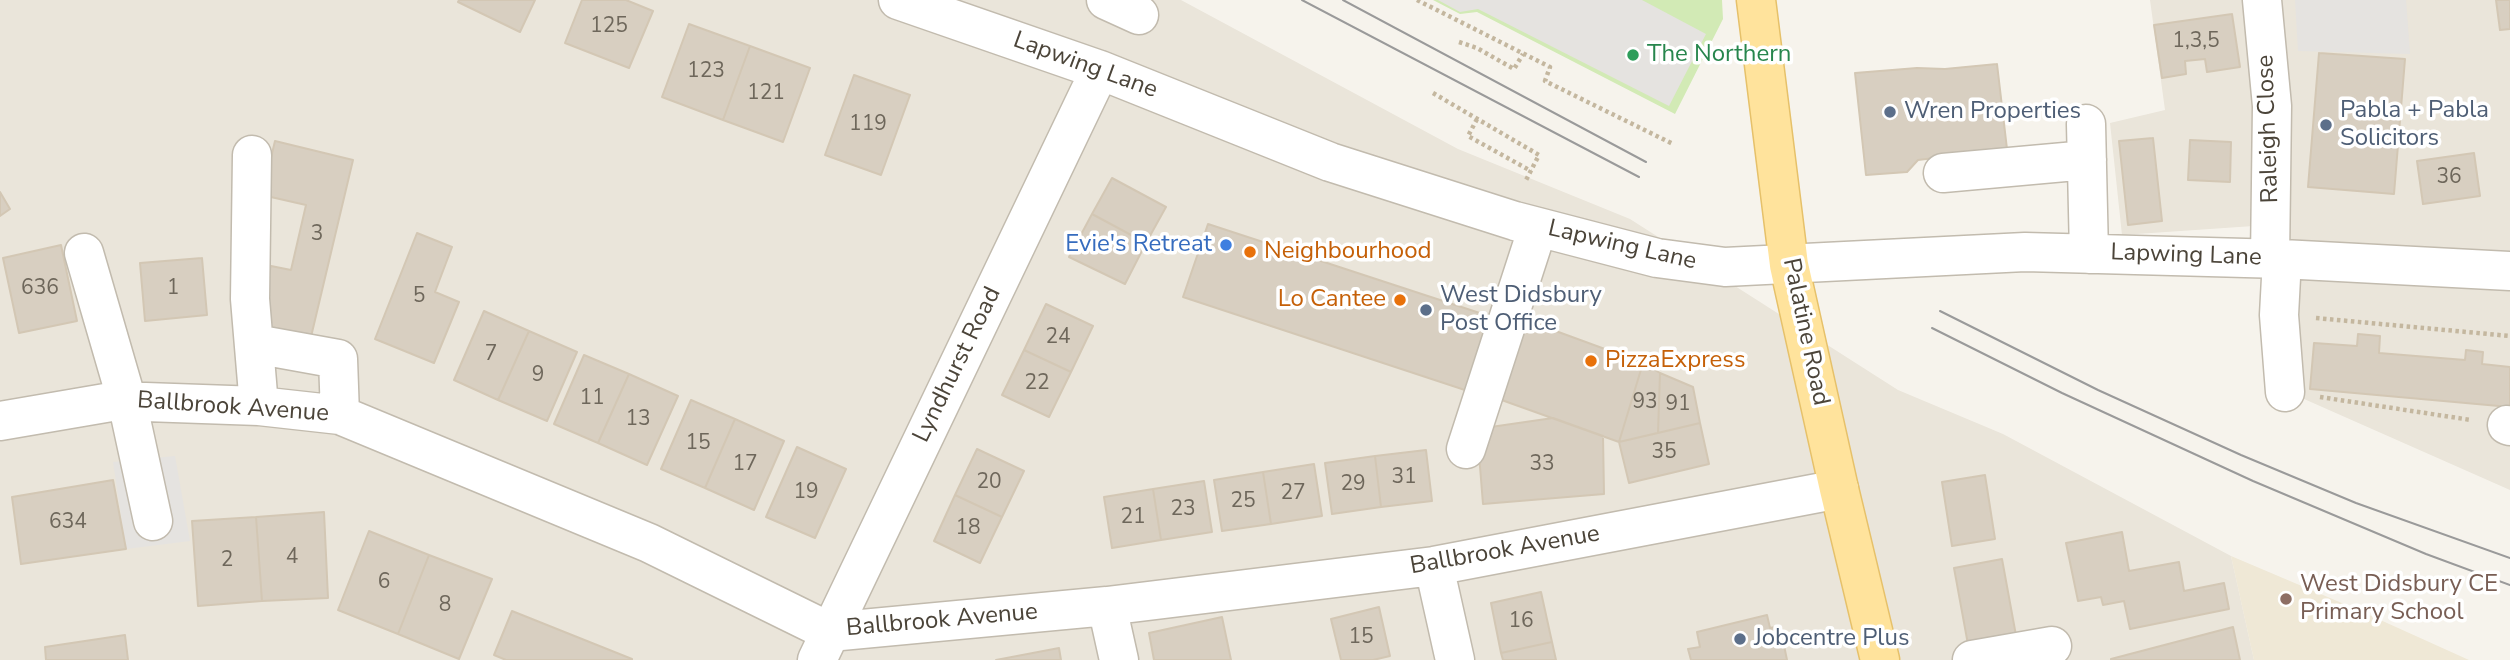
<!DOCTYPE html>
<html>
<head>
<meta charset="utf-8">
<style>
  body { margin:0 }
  canvas { display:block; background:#f6f3ec }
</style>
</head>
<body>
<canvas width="2510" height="660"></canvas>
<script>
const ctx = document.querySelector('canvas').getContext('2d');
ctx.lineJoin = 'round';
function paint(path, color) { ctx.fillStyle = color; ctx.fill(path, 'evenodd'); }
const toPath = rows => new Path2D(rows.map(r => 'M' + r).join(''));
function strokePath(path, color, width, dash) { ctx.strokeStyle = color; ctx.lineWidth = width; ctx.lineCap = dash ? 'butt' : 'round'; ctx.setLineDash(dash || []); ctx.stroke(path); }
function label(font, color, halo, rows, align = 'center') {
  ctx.font = font + ' "Nunito Sans",sans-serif'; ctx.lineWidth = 7; ctx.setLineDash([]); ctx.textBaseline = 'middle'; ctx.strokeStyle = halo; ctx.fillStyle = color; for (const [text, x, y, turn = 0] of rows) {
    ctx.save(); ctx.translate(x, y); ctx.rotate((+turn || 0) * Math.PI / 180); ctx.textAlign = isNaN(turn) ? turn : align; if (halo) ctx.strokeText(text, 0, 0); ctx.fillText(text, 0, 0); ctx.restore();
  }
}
paint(toPath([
  [0,0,1181,0,1458,149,1630,219,1898,390,2003,434,2231,556,2254,660,0,660],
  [2150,0,2510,0,2510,490,2286,391,2283,224,2122,235,2110,123,2165,110]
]), '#eae5da');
paint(toPath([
  [2231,556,2356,609,2469,660,2254,660]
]), '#efe8d6');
paint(toPath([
  [1433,0,1722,0,1723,19,1675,114,1477,12,1460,14]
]), '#d2eab5');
paint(toPath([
  [1438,0,1642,0,1706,34,1669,106,1478,9,1460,12],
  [2295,0,2406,0,2410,54,2298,51],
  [175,456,190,541,126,549,113,462]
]), '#e5e3e0');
const building = toPath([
  [459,0,535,0,520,32,458,2,459,0],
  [582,0,626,0,653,11,629,68,565,43,582,0],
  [2496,0,2510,0,2510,29,2500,30,2496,0],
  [2232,14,2240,67,2207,72,2205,59,2185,61,2186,74,2162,78,2154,25,2232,14],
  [689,24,750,46,723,120,662,97,689,24],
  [750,46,810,68,783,142,723,120,750,46],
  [2319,53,2405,59,2394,194,2308,187,2319,53],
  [1997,64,2007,149,1918,160,1907,172,1866,175,1855,73,1917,68,1945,69,1997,64],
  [854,75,910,95,881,175,825,155,854,75],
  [2153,138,2162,221,2128,225,2119,141,2153,138],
  [2190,140,2231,142,2230,182,2188,180,2190,140],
  [275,141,353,160,310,341,256,329,271,266,291,270,306,205,262,195,275,141],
  [2474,153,2480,196,2423,204,2417,161,2474,153],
  [1112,178,1166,207,1146,243,1092,214,1112,178],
  [0,192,10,209,0,216,0,192],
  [1092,214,1146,243,1125,284,1069,257,1092,214],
  [1208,224,1498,319,1474,393,1183,297,1208,224],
  [417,233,452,247,435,292,459,302,434,363,375,339,417,233],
  [61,245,77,321,19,333,3,258,61,245],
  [202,258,207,315,145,321,140,263,202,258],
  [1046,304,1093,326,1071,372,1024,350,1046,304],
  [484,311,529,331,498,400,454,380,484,311],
  [1523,319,1643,363,1619,442,1496,398,1523,319],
  [529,331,577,352,547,421,498,400,529,331],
  [2358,334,2380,336,2379,353,2465,360,2466,350,2483,352,2482,364,2510,367,2510,407,2310,389,2314,343,2357,346,2358,334],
  [1024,350,1071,372,1049,417,1002,395,1024,350],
  [584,355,629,374,598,443,554,424,584,355],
  [1643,363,1660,373,1658,433,1619,442,1643,363],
  [1660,373,1693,387,1700,423,1658,433,1660,373],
  [629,374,678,396,647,465,598,443,629,374],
  [691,400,735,419,705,488,661,469,691,400],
  [1553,418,1603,436,1604,494,1483,504,1477,429,1553,418],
  [735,419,784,441,754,510,705,488,735,419],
  [1700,423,1709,464,1629,483,1619,442,1700,423],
  [797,447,846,469,815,538,766,517,797,447],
  [977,449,1024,471,1002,517,955,495,977,449],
  [1426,450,1432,501,1381,507,1375,456,1426,450],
  [1375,456,1381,507,1332,514,1325,463,1375,456],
  [1314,464,1322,516,1271,524,1263,472,1314,464],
  [1263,472,1271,524,1222,531,1214,480,1263,472],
  [1985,475,1995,539,1952,546,1942,482,1985,475],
  [113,480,126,549,21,564,12,497,113,480],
  [1204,481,1212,532,1161,540,1153,489,1204,481],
  [1153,489,1161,540,1112,548,1104,497,1153,489],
  [955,495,1002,517,980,563,934,541,955,495],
  [324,512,328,598,262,601,256,517,324,512],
  [256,517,262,601,198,606,192,521,256,517],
  [369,531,429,555,398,634,338,610,369,531],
  [2122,532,2129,571,2179,562,2184,591,2224,583,2229,609,2130,629,2124,601,2103,605,2101,597,2078,601,2066,543,2122,532],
  [429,555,492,579,459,659,398,634,429,555],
  [2002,559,2017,641,1969,650,1954,568,2002,559],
  [1541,592,1552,642,1501,653,1491,603,1541,592],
  [1379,607,1390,656,1373,660,1341,660,1331,619,1379,607],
  [512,611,632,659,632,660,506,660,494,655,512,611],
  [1767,615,1770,628,1780,626,1787,660,1691,660,1688,649,1700,647,1697,632,1767,615],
  [1222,617,1231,660,1154,660,1149,633,1222,617],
  [2233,627,2240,660,2111,660,2111,659,2233,627],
  [125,635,128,660,46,660,45,647,125,635],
  [1552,642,1556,660,1503,660,1501,653,1552,642],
  [1059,648,1061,660,996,660,1059,648]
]);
paint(building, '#d8cfc1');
strokePath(building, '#d3c7b4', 2);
const minor = toPath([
  [898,0,1100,70,1330,162,1515,221,1657,258,1725,267,2025,252,2282,259,2510,271],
  [1106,0,1139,15],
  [2262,0,2272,106,2270,259],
  [2086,124,2089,254],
  [252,155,250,299,259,406],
  [1943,173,2087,160],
  [84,253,127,401,153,521],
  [2282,259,2279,315,2285,392],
  [255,344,338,359,340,415],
  [0,421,117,401,259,406,340,415,649,543,830,632,1107,606,1434,566,1839,489],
  [2507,425,2510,426],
  [1466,449,1538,227],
  [1434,566,1455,660],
  [1107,606,1119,660],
  [817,660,1100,70],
  [1972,660,2052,646]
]);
const major = toPath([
  [1756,0,1789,265,1839,489,1880,660]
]);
strokePath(minor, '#c2bbae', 41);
strokePath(major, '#e6c16a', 41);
strokePath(toPath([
  [1417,0,1550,67,1545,81,1673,144],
  [1459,42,1477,48,1514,69,1523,54],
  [1433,93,1539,155,1525,182],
  [1477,119,1468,136,1531,171],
  [2316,318,2510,336],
  [2320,397,2471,420]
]), '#c4b79f', 4.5, [3.5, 3.5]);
strokePath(minor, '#fff', 38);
strokePath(major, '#ffe39c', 38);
strokePath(toPath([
  [1302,0,1639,177],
  [1343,0,1646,162],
  [1940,311,2098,390,2241,455,2356,503,2510,558],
  [1932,328,2062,393,2253,481,2426,554,2510,585]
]), '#9a9a9a', 2);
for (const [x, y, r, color] of [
  [1633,55,7,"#2e9e5b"],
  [1890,112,7,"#5c6f8a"],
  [2326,125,7,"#5c6f8a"],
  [1226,245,7,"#3f7fe0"],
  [1250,252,7,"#e8710a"],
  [1400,300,7,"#e8710a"],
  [1426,310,7,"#5c6f8a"],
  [1591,361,7,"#e8710a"],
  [2286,599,7,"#8d6e63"],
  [1740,639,7,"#5c6f8a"]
]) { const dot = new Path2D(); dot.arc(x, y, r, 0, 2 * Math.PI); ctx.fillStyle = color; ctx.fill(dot); strokePath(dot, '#fff', 2.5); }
label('21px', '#6e675b', null, [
  ["125",609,27],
  ["1,3,5",2196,42],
  ["123",706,72],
  ["121",766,94],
  ["119",868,125],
  ["36",2449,178],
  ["3",317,235],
  ["636",40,289],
  ["1",173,289],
  ["5",419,297],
  ["24",1058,338],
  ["7",491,355],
  ["9",538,376],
  ["22",1037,384],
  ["11",592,399],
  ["93",1645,403],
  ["91",1678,405],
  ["13",638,420],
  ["15",698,444],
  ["35",1664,453],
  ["17",745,465],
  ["33",1542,465],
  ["31",1404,478],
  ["20",989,483],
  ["29",1353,485],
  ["19",806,493],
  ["27",1293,494],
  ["25",1243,502],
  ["23",1183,510],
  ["21",1133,518],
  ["634",68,523],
  ["18",968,529],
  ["4",292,558],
  ["2",227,561],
  ["6",384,583],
  ["8",445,606],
  ["16",1521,622],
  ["15",1361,638]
]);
label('24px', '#27864d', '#fff', [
  ["The Northern",1647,55]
], 'left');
label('24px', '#4b4439', '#fff', [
  ["Lapwing Lane",1085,66,20],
  ["Raleigh Close",2269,129,-92],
  ["Lapwing Lane",1622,246,13],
  ["Lapwing Lane",2186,256,2],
  ["Palatine Road",1805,332,78],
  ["Lyndhurst Road",958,365,-64],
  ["Ballbrook Avenue",233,408,4],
  ["Ballbrook Avenue",1505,551,-10],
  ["Ballbrook Avenue",942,621,-5]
]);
label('24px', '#4e5e75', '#fff', [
  ["Pabla + Pabla",2340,111],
  ["Solicitors",2340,139],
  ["Wren Properties",1904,112],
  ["West Didsbury",1440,296],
  ["Post Office",1440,324],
  ["Jobcentre Plus",1754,639]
], 'left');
label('24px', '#366cbe', '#fff', [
  ["Evie's Retreat",1212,245]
], 'right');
label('24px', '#c56008', '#fff', [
  ["Neighbourhood",1264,252],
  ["Lo Cantee",1386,300,"right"],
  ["PizzaExpress",1605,361]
], 'left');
label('24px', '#785e54', '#fff', [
  ["West Didsbury CE",2300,585],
  ["Primary School",2300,613]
], 'left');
</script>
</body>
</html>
